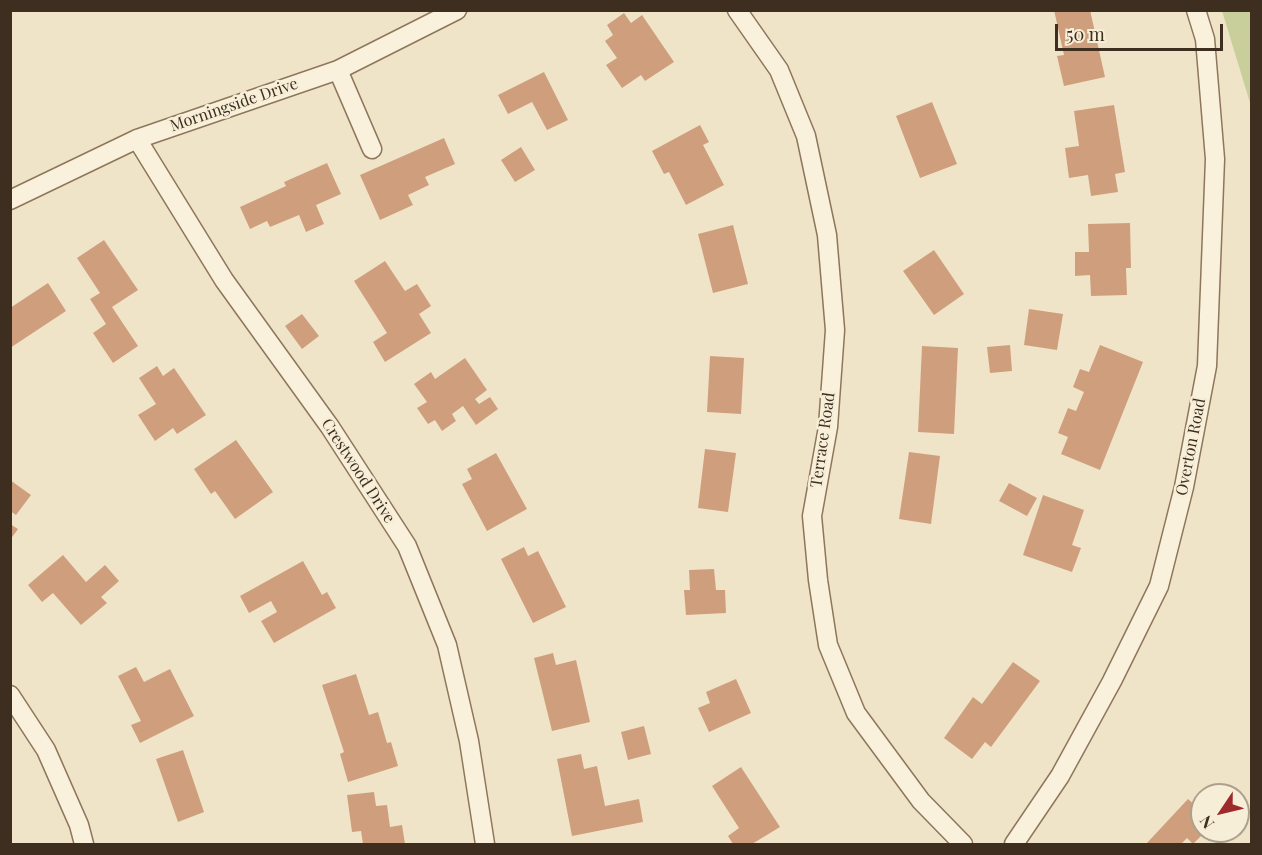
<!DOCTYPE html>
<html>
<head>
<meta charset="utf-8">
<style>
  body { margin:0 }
  #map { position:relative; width:1262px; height:855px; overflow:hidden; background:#f0e4c8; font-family:"Playfair Display",serif }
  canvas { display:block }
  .frame { position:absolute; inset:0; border:12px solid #3d2e20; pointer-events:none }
  .north { position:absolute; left:1190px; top:783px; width:60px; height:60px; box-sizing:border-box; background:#f7eed8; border:2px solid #ada18e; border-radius:50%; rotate:235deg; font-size:16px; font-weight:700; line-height:24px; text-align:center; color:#3d2e20 }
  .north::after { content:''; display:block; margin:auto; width:21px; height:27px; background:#9e2a2b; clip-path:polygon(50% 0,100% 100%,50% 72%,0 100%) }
  .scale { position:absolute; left:1055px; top:24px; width:168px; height:27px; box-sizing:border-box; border:3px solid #3d2e20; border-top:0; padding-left:8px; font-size:18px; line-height:21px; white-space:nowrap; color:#3d2e20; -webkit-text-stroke:4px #f7eed8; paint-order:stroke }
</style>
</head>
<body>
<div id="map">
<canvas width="1262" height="855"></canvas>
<div class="frame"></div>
<div class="north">N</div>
<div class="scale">50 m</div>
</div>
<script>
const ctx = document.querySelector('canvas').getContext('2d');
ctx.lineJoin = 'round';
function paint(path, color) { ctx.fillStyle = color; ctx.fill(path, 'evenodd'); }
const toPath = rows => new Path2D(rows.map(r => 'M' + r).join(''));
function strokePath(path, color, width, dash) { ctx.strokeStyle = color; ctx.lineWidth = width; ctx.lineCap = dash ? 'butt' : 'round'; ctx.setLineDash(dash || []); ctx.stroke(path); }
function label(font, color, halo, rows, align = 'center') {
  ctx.font = font + ' "Playfair Display",serif'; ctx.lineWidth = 5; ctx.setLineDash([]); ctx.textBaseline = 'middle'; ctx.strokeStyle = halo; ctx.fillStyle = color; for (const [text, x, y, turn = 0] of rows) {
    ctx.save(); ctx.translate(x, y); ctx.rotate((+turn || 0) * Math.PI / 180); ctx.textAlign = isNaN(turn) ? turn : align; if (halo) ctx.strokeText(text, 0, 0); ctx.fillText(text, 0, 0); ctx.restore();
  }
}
paint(toPath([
  [1222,11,1251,11,1251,106]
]), '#c9cf9b');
paint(toPath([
  [1054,10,1090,10,1105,77,1064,86,1057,56,1064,55],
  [624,13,631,23,642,15,674,62,645,81,641,75,622,88,606,65,617,58,605,41,613,35,607,25],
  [544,72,568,120,547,130,532,102,508,114,498,95],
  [932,102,957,164,920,178,896,116],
  [1114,105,1125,172,1115,174,1118,192,1091,196,1088,175,1069,178,1065,148,1079,146,1074,111],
  [700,125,709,142,703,145,724,185,686,205,669,172,664,174,652,151],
  [444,138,455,164,425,177,429,185,408,195,413,205,380,220,360,175],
  [521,147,535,170,515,182,501,160],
  [327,163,341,194,316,205,324,224,306,232,299,215,270,227,267,221,250,229,240,207,286,186,284,182],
  [1130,223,1131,268,1126,268,1127,295,1091,296,1090,275,1075,276,1075,252,1089,252,1088,224],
  [733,225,748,284,713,293,698,234],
  [104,240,138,290,112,307,138,346,113,363,93,333,106,324,90,299,100,293,77,258],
  [934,250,964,294,934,315,903,271],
  [385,261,405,291,417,284,431,306,419,314,431,333,385,362,373,342,387,333,354,281],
  [48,283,66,311,10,348,10,308],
  [1029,309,1063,314,1057,350,1024,345],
  [302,314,319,336,302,349,285,326],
  [1010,345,1012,371,990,373,987,347],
  [1100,345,1143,362,1100,470,1061,454,1068,437,1058,433,1068,408,1076,411,1084,392,1073,387,1080,369,1089,372],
  [922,346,958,348,954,434,918,432],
  [710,356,744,358,741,414,707,412],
  [465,358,487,390,475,399,479,404,490,397,498,409,476,425,463,406,452,414,456,421,442,431,435,420,428,424,417,408,427,402,414,384,431,372,435,379],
  [157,366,163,376,174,368,206,415,177,434,173,428,155,441,138,415,156,404,139,378],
  [236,440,273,492,235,519,215,491,211,494,194,469],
  [705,449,736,453,728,512,698,508],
  [909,452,940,456,931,524,899,519],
  [496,453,527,509,487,531,462,484,472,479,467,469],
  [10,480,31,495,16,515,10,511],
  [1009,483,1037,498,1027,516,999,501],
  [1043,495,1084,510,1072,545,1081,548,1072,572,1023,555],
  [10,524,18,529,10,540],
  [524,547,528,556,538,551,566,607,533,623,501,559],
  [63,555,86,582,105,565,119,581,101,597,107,603,81,625,53,593,42,602,28,585],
  [303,561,322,595,327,592,336,608,274,643,261,621,277,612,271,601,249,613,240,596],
  [714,569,716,590,725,590,726,613,686,615,684,590,690,590,689,570],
  [553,653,556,665,576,660,590,722,552,731,534,658],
  [1013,662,1040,681,991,747,985,742,972,759,944,738,973,697,982,704],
  [136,667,144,682,170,669,194,716,140,743,131,725,141,721,118,676],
  [356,674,369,715,378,712,387,743,391,742,398,766,348,782,340,754,344,752,322,685],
  [736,679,751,713,709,732,698,708,710,703,706,692],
  [644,726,651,754,628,760,621,732],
  [183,750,204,812,178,822,156,759],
  [581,754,584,769,597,766,605,806,639,799,643,822,572,836,557,759],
  [741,767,780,827,752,844,733,844,728,836,739,828,712,786],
  [374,792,376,806,387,805,390,827,402,825,405,844,363,844,361,831,352,832,347,795],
  [1188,799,1202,811,1202,831,1206,831,1193,844,1187,838,1181,844,1146,844]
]), '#cf9f7d');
const minor = toPath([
  [737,10,779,70,806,136,827,235,835,330,828,427,812,516,818,580,828,645,856,713,921,801,963,844],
  [338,70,372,149],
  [137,139,224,280,330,427,407,546,447,645,469,741,485,844],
  [10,200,137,139,338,70,457,10],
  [10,695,46,750,79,825,84,844],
  [1014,844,1060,776,1112,681,1159,586,1184,487,1207,366,1215,159,1205,39,1196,10]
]);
strokePath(minor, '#8d765c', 21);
strokePath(minor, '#faf1dc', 18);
label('16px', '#3d2e20', '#f7eed8', [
  ["Morningside Drive",234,105,-19],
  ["Terrace Road",823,440,-82],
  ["Overton Road",1191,447,-79],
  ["Crestwood Drive",358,471,57]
]);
</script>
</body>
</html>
